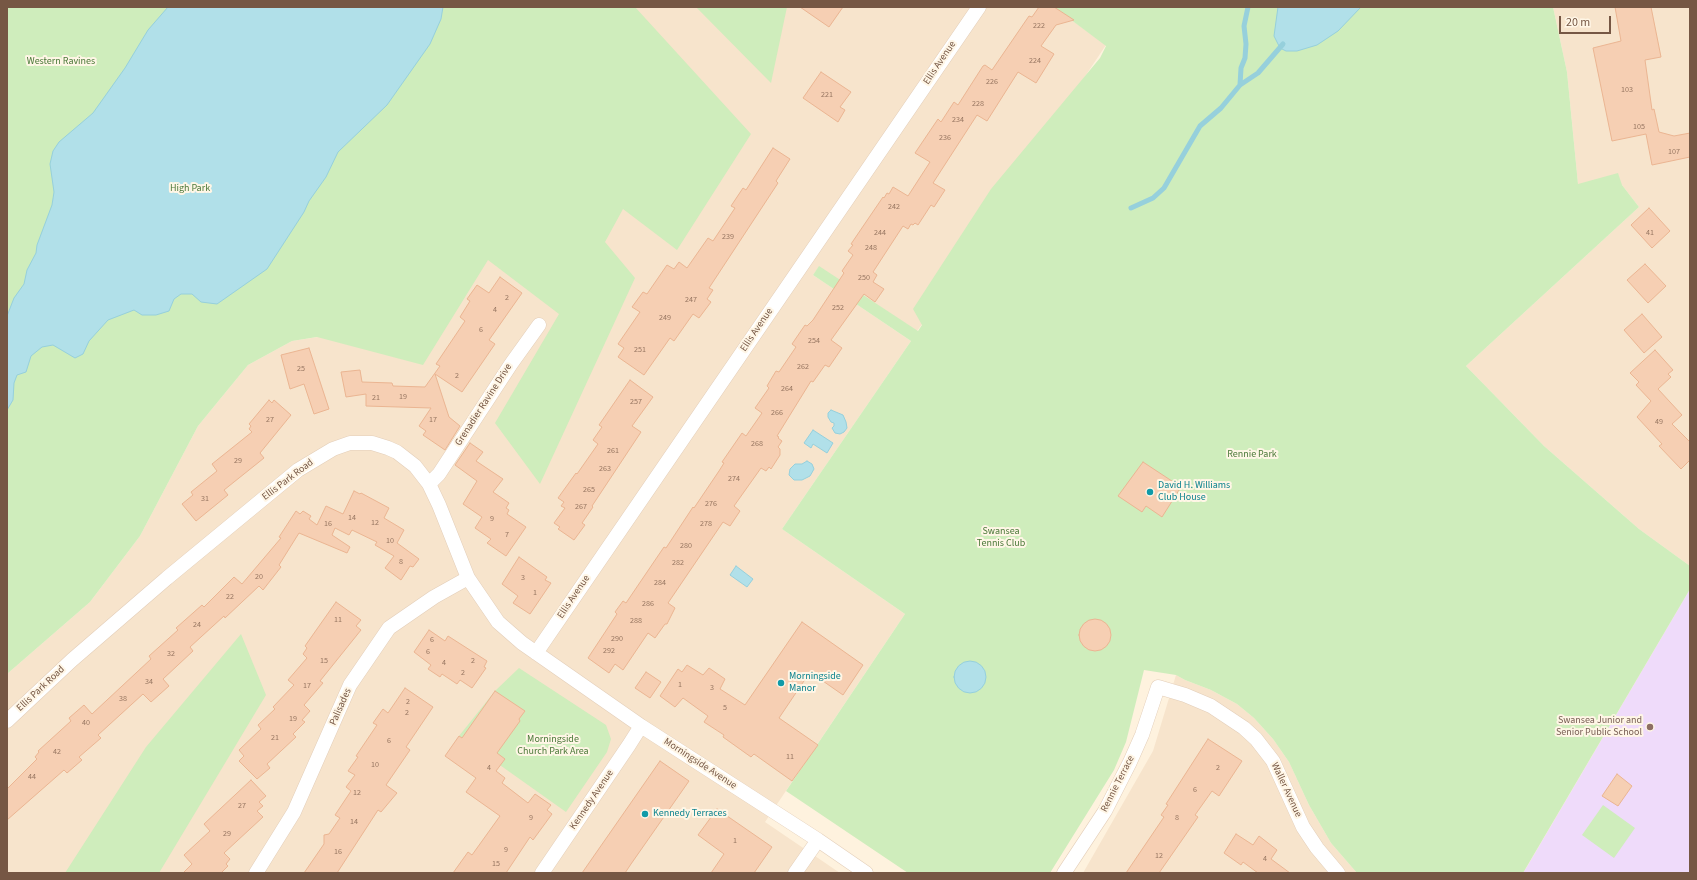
<!DOCTYPE html>
<html>
<head>
<meta charset="utf-8">
<style>
  body { margin:0 }
  #map { position:relative; width:1697px; height:880px; overflow:hidden; background:#fef2de; font-family:"Source Sans 3",sans-serif }
  canvas { display:block }
  .frame { position:absolute; inset:0; border:8px solid #765744; pointer-events:none }
  .scale { position:absolute; left:1559px; top:16px; width:52px; height:18px; box-sizing:border-box; border:2px solid #765744; border-top:0; padding-left:5px; font-size:12px; line-height:14px; white-space:nowrap; color:#765744; -webkit-text-stroke:3px #fff6e6; paint-order:stroke }
</style>
</head>
<body>
<div id="map">
<canvas width="1697" height="880"></canvas>
<div class="frame"></div>
<div class="scale">20 m</div>
</div>
<script>
const ctx = document.querySelector('canvas').getContext('2d');
ctx.lineJoin = 'round';
function paint(path, color) { ctx.fillStyle = color; ctx.fill(path, 'evenodd'); }
const toPath = rows => new Path2D(rows.map(r => 'M' + r).join(''));
function strokePath(path, color, width, dash) { ctx.strokeStyle = color; ctx.lineWidth = width; ctx.lineCap = dash ? 'butt' : 'round'; ctx.setLineDash(dash || []); ctx.stroke(path); }
function label(font, color, halo, rows, align = 'center') {
  ctx.font = font + ' "Source Sans 3",sans-serif'; ctx.lineWidth = 4; ctx.setLineDash([]); ctx.textBaseline = 'middle'; ctx.strokeStyle = halo; ctx.fillStyle = color; for (const [text, x, y, turn = 0] of rows) {
    ctx.save(); ctx.translate(x, y); ctx.rotate((+turn || 0) * Math.PI / 180); ctx.textAlign = isNaN(turn) ? turn : align; if (halo) ctx.strokeText(text, 0, 0); ctx.fillText(text, 0, 0); ctx.restore();
  }
}
paint(toPath([
  [557,7,1054,7,1106,45,975,241,934,308,917,331,819,267,813,275,911,341,782,529,905,614,765,822,840,873,7,873,7,674,90,602,140,536,198,426,248,365,292,341,331,335],
  [1553,7,1690,7,1690,566,1639,529,1544,446,1466,366,1639,207,1622,185,1578,184,1567,72],
  [1176,675,1185,680,1211,690,1237,704,1254,718,1273,739,1289,762,1309,805,1331,843,1357,873,1083,873,1153,751]
]), '#f7e4cc');
paint(toPath([
  [1690,589,1690,873,1523,873,1528,865]
]), '#efdbfa');
paint(toPath([
  [7,7,635,7,751,134,677,250,623,209,605,242,635,278,540,484,495,423,559,314,488,260,423,365,317,337,292,341,248,365,198,426,140,536,90,602,7,674],
  [696,7,787,7,771,83],
  [1054,7,1553,7,1567,72,1578,184,1618,173,1622,185,1639,207,1466,366,1544,446,1639,529,1690,566,1690,589,1523,873,1357,873,1331,843,1309,805,1289,762,1273,739,1254,718,1237,704,1211,690,1185,680,1176,675,1144,670,1126,742,1114,770,1050,873,908,873,786,791,905,614,782,529,911,341,813,275,819,266,918,331,922,325,913,309,991,189,1100,58,1106,46],
  [241,634,266,695,159,873,65,873,146,747],
  [519,668,606,725,611,739,607,752,566,812,459,736,495,691],
  [1603,805,1635,828,1614,858,1582,835]
]), '#cfedbc');
const water = toPath([
  [168,7,443,7,441,19,430,44,387,105,338,152,326,177,309,201,304,212,267,269,217,304,201,302,192,294,181,294,174,299,169,311,156,315,142,315,134,310,108,320,89,341,83,354,75,358,53,345,42,347,31,356,26,372,17,375,14,383,13,400,7,410,7,316,14,298,24,284,27,270,36,253,37,245,52,205,54,192,50,164,53,151,59,142,93,113,125,68,148,30,168,7],
  [1278,7,1361,7,1338,31,1317,45,1297,51,1286,51,1280,48,1274,36,1278,7],
  [831,410,843,415,846,422,847,428,844,432,840,434,835,433,832,428,834,426,834,423,831,422,828,417,828,413,831,410],
  [813,430,833,443,827,453,813,444,811,448,804,443,813,430],
  [807,461,812,464,814,469,810,476,802,480,794,480,789,475,790,469,795,464,802,464,807,461],
  [736,566,753,579,747,587,730,575,736,566],
  '954 677a16 16 0 1 1 32 0a16 16 0 1 1-32 0Z'
]);
paint(water, '#b1e0e9');
strokePath(water, '#96d0dc', 1);
strokePath(toPath([
  [1240,85,1241,68,1245,58,1246,44,1244,26,1248,7],
  [1131,208,1153,198,1164,188,1200,126,1221,108,1240,85,1258,73,1283,44]
]), '#96d0dc', 5);
const building = toPath([
  [800,7,843,7,829,27,800,7],
  [1039,7,1054,7,1074,20,1056,25,1041,46,1054,54,1036,83,1018,72,987,121,977,115,933,183,945,190,934,207,931,205,918,225,915,223,913,225,911,224,908,229,903,226,873,272,877,275,873,282,884,289,875,302,864,294,831,340,842,348,829,367,825,365,813,382,811,381,777,436,779,437,778,438,782,441,778,447,780,449,780,455,771,469,769,467,766,471,761,468,734,506,740,511,730,526,723,522,668,603,675,608,667,624,665,624,655,638,648,633,623,670,615,664,609,673,588,658,617,614,615,612,623,601,626,603,664,547,666,548,693,507,694,508,719,471,724,463,722,462,742,433,746,436,762,413,755,408,769,388,767,386,776,371,779,372,796,347,792,344,805,325,807,326,813,320,844,273,842,271,853,255,848,251,853,245,851,244,883,197,884,198,887,193,889,194,893,187,908,196,930,162,915,153,938,119,941,122,954,102,958,105,983,66,985,65,992,70,1029,16,1032,17,1039,7],
  [1615,7,1651,7,1661,57,1645,60,1652,110,1654,109,1659,132,1674,136,1690,133,1690,157,1652,165,1646,134,1612,141,1593,48,1621,41,1615,7],
  [821,72,851,92,840,107,845,110,838,122,803,98,821,72],
  [773,148,790,159,776,181,778,183,709,288,713,290,707,299,711,302,699,318,693,314,674,341,670,338,644,375,618,357,624,348,618,344,640,312,632,307,643,292,647,294,667,265,674,269,679,262,687,268,708,238,713,241,735,208,731,206,743,188,746,190,773,148],
  [1649,208,1670,231,1652,248,1631,225,1649,208],
  [1645,264,1666,286,1648,303,1627,280,1645,264],
  [500,277,522,293,489,340,495,344,462,392,435,374,449,417,460,426,445,450,423,435,426,431,419,426,431,408,366,406,366,394,346,397,341,372,360,370,362,382,392,383,393,386,425,387,440,366,436,364,465,321,460,317,470,301,467,299,477,285,489,293,500,277],
  [1642,314,1662,337,1644,353,1624,330,1642,314],
  [309,348,329,409,314,414,304,384,290,389,281,355,309,348],
  [1655,350,1673,370,1668,374,1671,377,1658,389,1682,415,1672,424,1690,442,1690,460,1681,469,1659,446,1662,444,1637,417,1651,401,1636,385,1639,382,1630,373,1655,350],
  [630,380,653,397,632,426,641,432,592,506,593,507,582,523,585,525,574,540,558,529,560,527,554,523,565,508,561,506,564,502,558,498,576,473,577,474,598,444,593,440,602,427,599,425,630,380],
  [269,400,272,403,274,400,291,415,260,453,264,458,224,490,228,495,196,521,182,504,193,495,191,492,217,471,212,464,252,432,249,429,251,426,249,424,269,400],
  [470,443,483,452,476,461,503,479,493,492,509,503,506,508,509,510,507,514,526,527,506,556,487,543,491,539,475,528,482,517,463,504,477,481,455,465,470,443],
  [1143,462,1181,487,1162,517,1146,506,1142,512,1118,496,1143,462],
  [354,491,360,494,361,493,389,508,384,518,404,530,397,543,419,559,413,567,410,566,401,580,385,568,394,556,375,545,377,542,352,530,349,535,335,528,332,535,350,547,347,553,299,533,279,565,281,567,263,590,259,586,225,618,224,616,190,647,193,651,163,679,169,686,151,702,143,694,98,735,101,738,79,757,82,760,67,773,64,770,7,820,7,789,37,759,35,757,39,752,38,751,71,721,69,718,84,705,92,714,151,659,149,656,178,630,176,628,202,605,204,607,234,577,242,584,281,538,279,537,296,511,300,514,303,511,311,516,309,519,317,525,326,506,343,514,354,491],
  [519,557,547,577,545,580,551,583,530,614,513,603,518,596,502,584,519,557],
  [336,602,361,620,356,626,361,630,320,681,323,683,304,705,310,711,302,720,305,722,293,734,296,737,267,764,270,768,257,779,239,761,244,756,239,750,261,729,258,725,275,709,273,707,294,685,288,680,307,658,303,654,307,648,305,646,336,602],
  '1079 635a16 16 0 1 1 32 0a16 16 0 1 1-32 0Z',
  [802,622,863,665,843,695,810,672,779,718,818,745,792,781,754,754,751,757,723,737,724,735,704,722,708,716,683,698,675,707,660,696,678,669,682,672,687,665,703,675,709,668,725,679,720,689,745,705,802,622],
  [429,630,445,641,448,636,487,661,484,667,486,668,472,688,460,680,457,684,442,674,440,677,428,669,431,665,414,652,429,630],
  [646,672,661,682,650,698,635,688,646,672],
  [405,688,433,707,406,747,410,750,386,785,397,793,381,812,378,810,337,873,304,873,324,844,324,835,329,834,340,818,335,815,351,791,346,787,355,775,348,771,358,757,356,756,377,725,373,723,383,709,388,713,405,688],
  [495,691,525,711,519,719,520,721,497,753,505,759,496,771,505,778,502,783,528,803,535,794,551,805,547,810,552,814,533,840,530,837,506,873,453,873,468,852,472,855,500,816,466,792,476,778,445,756,459,736,462,738,495,691],
  [1208,739,1242,761,1219,796,1212,791,1195,815,1198,817,1159,873,1126,873,1164,817,1161,815,1168,805,1166,804,1208,739],
  [660,761,689,781,631,864,625,873,582,873,660,761],
  [1617,774,1632,786,1618,806,1602,796,1617,774],
  [251,780,266,796,259,802,263,806,257,811,263,817,224,853,230,859,226,864,228,866,221,873,183,873,192,864,184,855,210,831,204,824,251,780],
  [717,809,772,847,754,873,711,873,724,854,698,835,717,809],
  [1236,834,1253,845,1259,836,1277,850,1271,859,1290,873,1258,873,1243,862,1241,865,1224,853,1236,834]
]);
paint(building, '#f6cfb3');
strokePath(building, '#ebb592', 1);
const minor = toPath([
  [429,484,439,474,511,364,539,325],
  [536,653,979,7],
  [7,721,72,660,167,578,298,470,333,449,350,443,372,443,388,448,397,452,415,466,429,484,439,505,468,578,498,622,522,643,641,726,818,840,866,873],
  [256,873,294,812,350,685,389,628,434,597,468,578],
  [542,873,629,745,641,726],
  [795,873,818,840],
  [1064,873,1105,811,1130,762,1142,735,1158,687,1185,695,1211,706,1244,728,1256,739,1273,761,1303,827,1317,848,1338,873]
]);
strokePath(minor, '#e3ceb9', 15);
strokePath(minor, '#fff', 14);
for (const [x, y, r, color] of [
  [1150,492,4,"#0f9aa8"],
  [781,683,4,"#0f9aa8"],
  [1650,727,4,"#8d6e63"],
  [645,814,4,"#0f9aa8"]
]) { const dot = new Path2D(); dot.arc(x, y, r, 0, 2 * Math.PI); ctx.fillStyle = color; ctx.fill(dot); strokePath(dot, '#fff6e6', 1.5); }
label('8px', '#967560', null, [
  ["222",1039,26],
  ["224",1035,61],
  ["226",992,82],
  ["103",1627,90],
  ["221",827,95],
  ["228",978,104],
  ["234",958,120],
  ["105",1639,127],
  ["236",945,138],
  ["107",1674,152],
  ["242",894,207],
  ["244",880,233],
  ["41",1650,233],
  ["239",728,237],
  ["248",871,248],
  ["250",864,278],
  ["2",507,298],
  ["247",691,300],
  ["252",838,308],
  ["4",495,310],
  ["249",665,318],
  ["6",481,330],
  ["254",814,341],
  ["251",640,350],
  ["262",803,367],
  ["25",301,369],
  ["2",457,376],
  ["264",787,389],
  ["19",403,397],
  ["21",376,398],
  ["257",636,402],
  ["266",777,413],
  ["27",270,420],
  ["17",433,420],
  ["49",1659,422],
  ["268",757,444],
  ["261",613,451],
  ["29",238,461],
  ["263",605,469],
  ["274",734,479],
  ["265",589,490],
  ["31",205,499],
  ["276",711,504],
  ["267",581,507],
  ["14",352,518],
  ["9",492,519],
  ["12",375,523],
  ["16",328,524],
  ["278",706,524],
  ["7",507,535],
  ["10",390,541],
  ["280",686,546],
  ["8",401,562],
  ["282",678,563],
  ["20",259,577],
  ["3",523,578],
  ["284",660,583],
  ["1",535,593],
  ["22",230,597],
  ["286",648,604],
  ["11",338,620],
  ["288",636,621],
  ["24",197,625],
  ["290",617,639],
  ["6",432,640],
  ["292",609,651],
  ["6",428,652],
  ["32",171,654],
  ["15",324,661],
  ["2",473,661],
  ["4",444,663],
  ["2",463,673],
  ["34",149,682],
  ["1",680,685],
  ["17",307,686],
  ["3",712,688],
  ["38",123,699],
  ["2",408,702],
  ["5",725,708],
  ["2",407,713],
  ["19",293,719],
  ["40",86,723],
  ["21",275,738],
  ["6",389,741],
  ["42",57,752],
  ["11",790,757],
  ["10",375,765],
  ["4",489,768],
  ["2",1218,768],
  ["44",32,777],
  ["6",1195,790],
  ["12",357,793],
  ["27",242,806],
  ["9",531,818],
  ["8",1177,818],
  ["14",354,822],
  ["29",227,834],
  ["1",735,841],
  ["9",506,850],
  ["16",338,852],
  ["12",1159,856],
  ["4",1265,859],
  ["15",496,864]
]);
label('10px', '#4a7838', '#fff6e6', [
  ["Western Ravines",61,62],
  ["High Park",190,189],
  ["Rennie Park",1252,455],
  ["Swansea",1001,532],
  ["Tennis Club",1001,544],
  ["Morningside",553,740],
  ["Church Park Area",553,752]
]);
label('10px', '#765744', '#fff6e6', [
  ["Ellis Avenue",940,63,-56],
  ["Ellis Avenue",757,330,-56],
  ["Grenadier Ravine Drive",484,405,-57],
  ["Ellis Park Road",288,480,-37],
  ["Ellis Avenue",574,597,-56],
  ["Ellis Park Road",41,689,-43],
  ["Palisades",341,707,-66],
  ["Morningside Avenue",700,764,33],
  ["Rennie Terrace",1118,784,-63],
  ["Waller Avenue",1286,790,65],
  ["Kennedy Avenue",592,800,-56]
]);
label('10px', '#0d838f', '#fff6e6', [
  ["David H. Williams",1158,486],
  ["Club House",1158,498],
  ["Morningside",789,677],
  ["Manor",789,689],
  ["Kennedy Terraces",653,814]
], 'left');
label('10px', '#785e54', '#fff6e6', [
  ["Swansea Junior and",1642,721],
  ["Senior Public School",1642,733]
], 'right');
</script>
</body>
</html>
